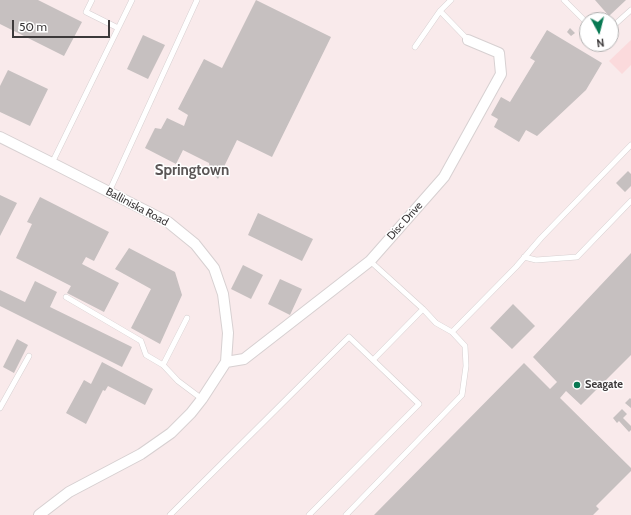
<!DOCTYPE html>
<html>
<head>
<meta charset="utf-8">
<style>
  body { margin:0 }
  #map { position:relative; width:631px; height:515px; overflow:hidden; background:#fff9fa; font-family:Cabin,sans-serif }
  canvas { display:block }
  .north { position:absolute; left:579px; top:12px; width:40px; height:40px; box-sizing:border-box; background:#fff; border:1px solid #b1b0b0; border-radius:50%; rotate:173deg; font-size:11px; font-weight:700; line-height:16px; text-align:center; color:#3c393a }
  .north::after { content:''; display:block; margin:auto; width:14px; height:18px; background:#077852; clip-path:polygon(50% 0,100% 100%,50% 72%,0 100%) }
  .scale { position:absolute; left:12px; top:20px; width:98px; height:18px; box-sizing:border-box; border:2px solid #3c393a; border-top:0; padding-left:5px; font-size:12px; line-height:14px; white-space:nowrap; color:#3c393a; -webkit-text-stroke:3px #fff; paint-order:stroke }
</style>
</head>
<body>
<div id="map">
<canvas width="631" height="515"></canvas>
<div class="north">N</div>
<div class="scale">50 m</div>
</div>
<script>
const ctx = document.querySelector('canvas').getContext('2d');
ctx.lineJoin = 'round';
function paint(path, color) { ctx.fillStyle = color; ctx.fill(path, 'evenodd'); }
const toPath = rows => new Path2D(rows.map(r => 'M' + r).join(''));
function strokePath(path, color, width, dash) { ctx.strokeStyle = color; ctx.lineWidth = width; ctx.lineCap = dash ? 'butt' : 'round'; ctx.setLineDash(dash || []); ctx.stroke(path); }
function label(font, color, halo, rows, align = 'center') {
  ctx.font = font + ' Cabin,sans-serif'; ctx.lineWidth = 3; ctx.setLineDash([]); ctx.textBaseline = 'middle'; ctx.strokeStyle = halo; ctx.fillStyle = color; for (const [text, x, y, turn = 0] of rows) {
    ctx.save(); ctx.translate(x, y); ctx.rotate((+turn || 0) * Math.PI / 180); ctx.textAlign = isNaN(turn) ? turn : align; if (halo) ctx.strokeText(text, 0, 0); ctx.fillText(text, 0, 0); ctx.restore();
  }
}
paint(toPath([
  [0,0,631,0,631,515,0,515],
  [587,20,611,20,611,44,587,44]
]), '#f9eaeb');
paint(toPath([
  [631,40,631,65,622,74,609,61]
]), '#fbdadc');
paint(toPath([
  [0,0,38,0,82,22,64,56,0,24],
  [256,0,331,37,272,157,237,140,218,179,210,169,209,163,183,150,176,164,145,148,155,128,161,129,167,118,184,126,188,115,178,109,204,59,222,68],
  [595,0,626,0,609,16],
  [570,28,575,33,571,36,567,32],
  [547,30,602,63,586,90,537,136,526,130,519,142,494,127,498,119,491,115,501,97,510,102,535,61,530,58],
  [143,35,165,45,148,79,127,69],
  [8,70,48,89,30,126,0,112,0,86],
  [628,171,631,174,631,186,625,192,616,183],
  [0,195,17,203,0,236],
  [40,197,109,232,94,261,86,257,82,264,119,283,104,312,67,293,71,286,16,258,32,224,27,222],
  [258,213,313,239,302,261,248,235],
  [129,248,175,272,182,295,160,344,131,328,151,289,115,269],
  [631,253,631,355,581,405,566,391,560,398,631,468,631,471,596,506,599,509,593,515,374,515,524,363,550,389,557,382,533,357],
  [243,265,263,275,251,299,231,289],
  [280,279,302,289,290,315,268,304],
  [35,281,57,292,50,307,132,347,122,367,0,306,0,290,25,302],
  [513,304,535,326,512,349,490,328],
  [17,339,28,345,14,373,3,367],
  [102,362,153,389,145,405,108,386,105,391,103,390,86,424,66,413,84,380,91,384],
  [630,398,631,399,631,408,625,403],
  [622,409,627,414,623,418,631,426,631,430,629,432,619,421,617,423,613,418]
]), '#c6c0c0');
const service = toPath([
  [92,0,86,12,118,28],
  [451,0,440,11,468,40],
  [564,0,587,23],
  [611,28,631,10],
  [415,47,440,11],
  [52,163,132,0],
  [109,192,197,0],
  [524,257,536,260,577,257,631,201],
  [66,297,141,341,146,355,163,365,178,381,202,399],
  [452,332,516,267,541,238,631,145],
  [373,360,423,309],
  [163,365,187,318],
  [0,408,29,356],
  [170,515,349,337,419,404,309,515],
  [346,515,462,395,466,366,465,346,452,332,436,323,423,309,370,261]
]);
const minor = toPath([
  [0,137,52,163,168,222,195,244,214,268,223,294,228,333,226,362,202,399,191,413,171,433,141,454,69,492,39,515],
  [226,362,244,359,370,261,444,177,501,74,499,53,468,40]
]);
strokePath(service, '#d7d0d1', 6);
strokePath(minor, '#d7d0d1', 12);
strokePath(service, '#fff', 5);
strokePath(minor, '#fff', 10);
for (const [x, y, r, color] of [
  [577,385,4,"#077852"]
]) { const dot = new Path2D(); dot.arc(x, y, r, 0, 2 * Math.PI); ctx.fillStyle = color; ctx.fill(dot); strokePath(dot, '#fff', 1.5); }
label('11px', '#3c393a', '#fff', [
  ["Balliniska Road",137,207,28],
  ["Disc Drive",405,221,-48]
]);
label('bold 11px', '#3c393a', '#fff', [
  ["Seagate",585,385]
], 'left');
label('bold 15px', '#5a5555', '#fff', [
  ["Springtown",192,171]
]);
</script>
</body>
</html>
